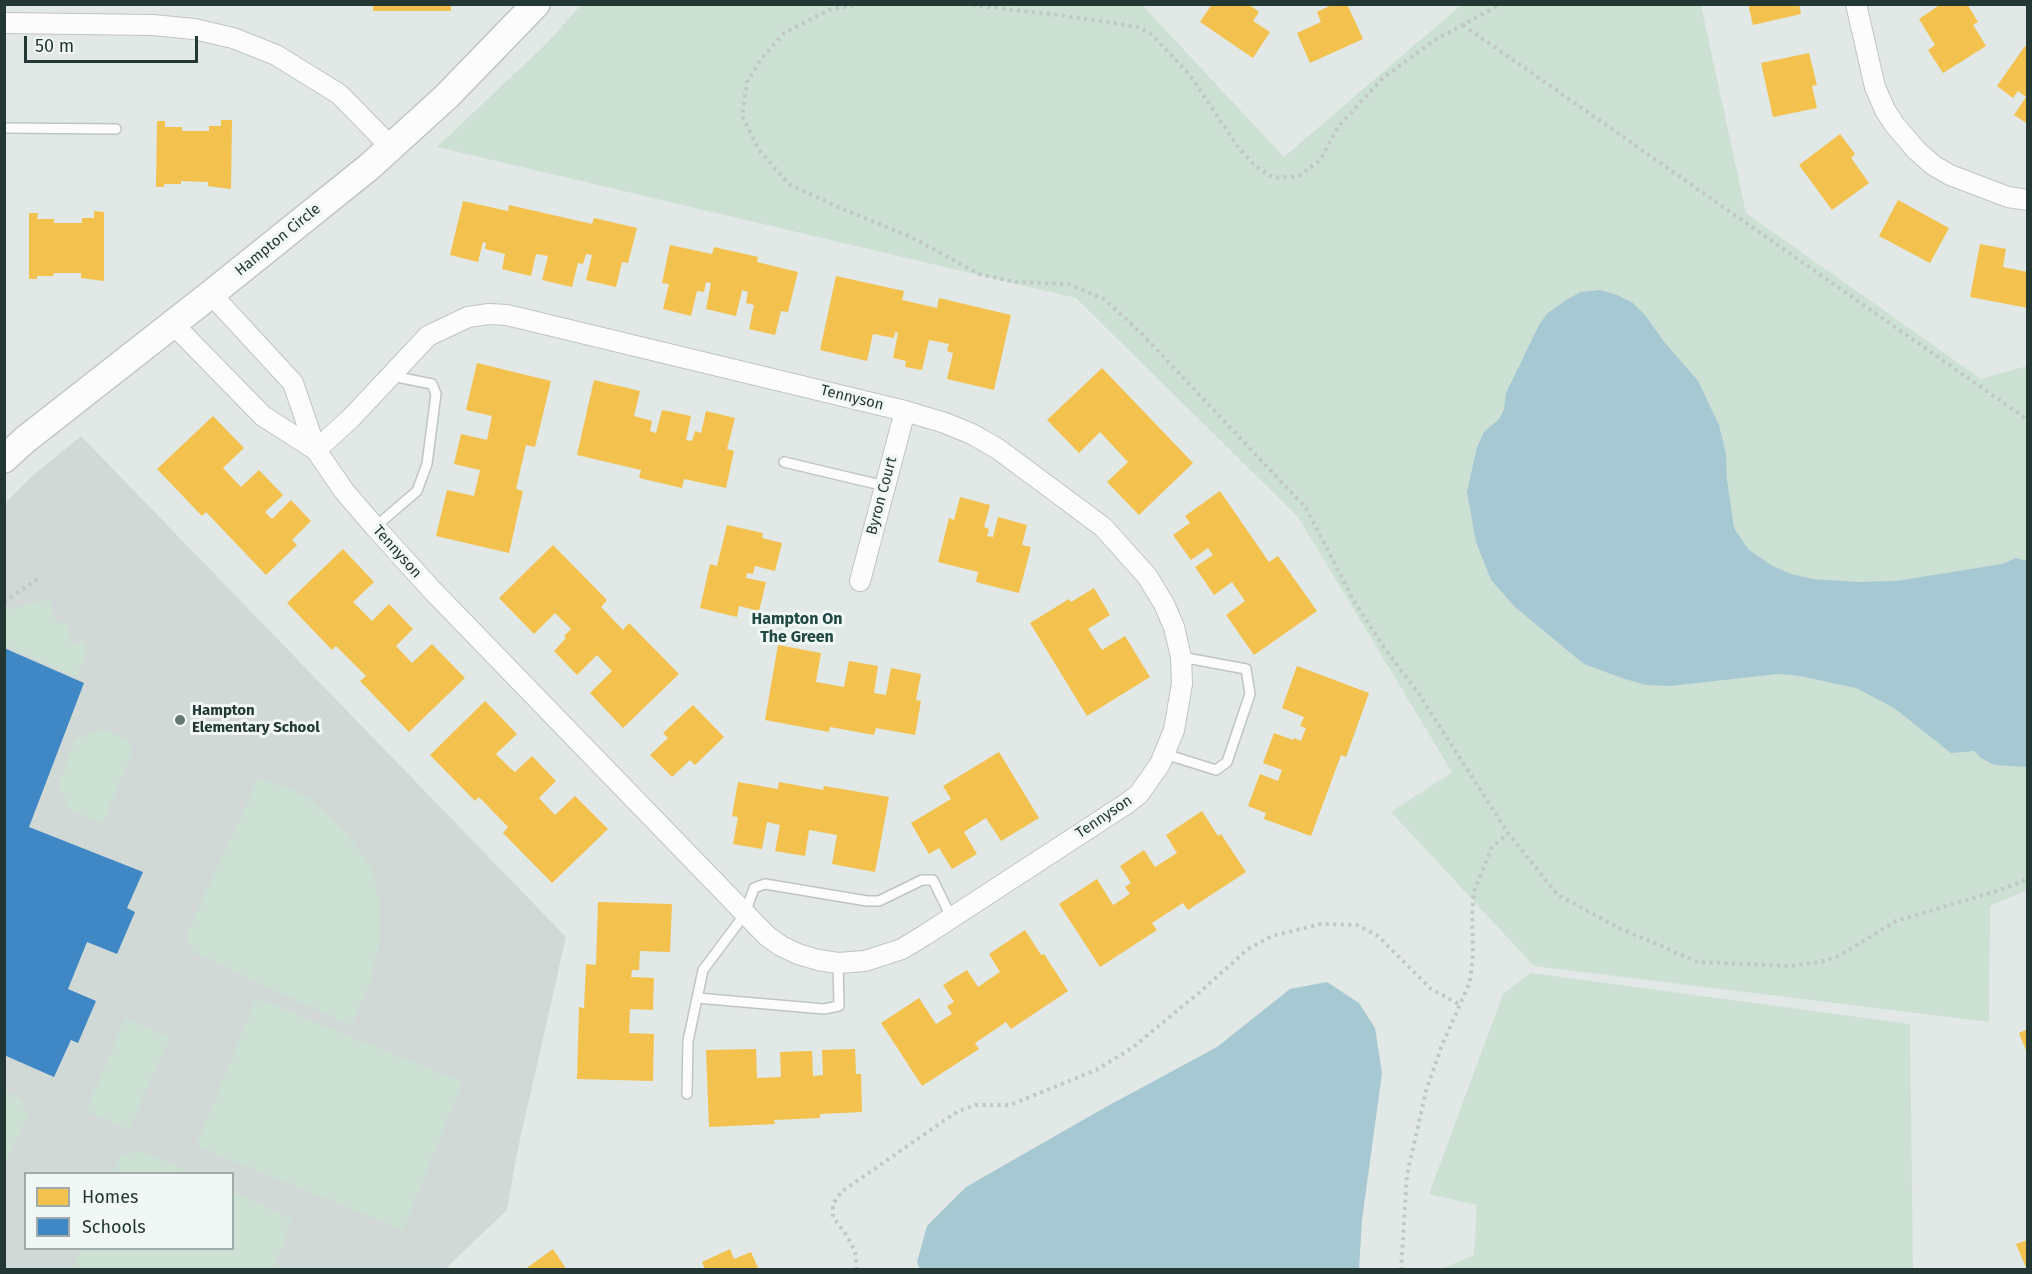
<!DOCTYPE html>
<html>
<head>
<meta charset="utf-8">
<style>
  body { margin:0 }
  #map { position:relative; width:2032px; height:1274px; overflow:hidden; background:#e2e8e6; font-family:"Fira Sans",sans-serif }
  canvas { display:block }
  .frame { position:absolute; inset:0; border:6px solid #233835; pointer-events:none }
  .legend { position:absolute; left:24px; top:1172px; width:210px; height:78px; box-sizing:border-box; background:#f0f7f4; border:2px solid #9eaba8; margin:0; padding:8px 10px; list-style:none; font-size:18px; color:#233835 }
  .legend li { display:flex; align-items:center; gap:12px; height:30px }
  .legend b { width:30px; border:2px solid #9eaba8 }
  .scale { position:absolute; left:24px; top:36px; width:174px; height:27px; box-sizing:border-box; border:3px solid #233835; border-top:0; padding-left:8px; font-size:18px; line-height:21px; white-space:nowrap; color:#233835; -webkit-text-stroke:4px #f0f7f4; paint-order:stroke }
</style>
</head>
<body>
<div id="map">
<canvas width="2032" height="1274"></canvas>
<div class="frame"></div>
<ul class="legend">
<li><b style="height:16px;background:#f2c14e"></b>Homes</li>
<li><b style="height:16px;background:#3f88c5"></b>Schools</li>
</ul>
<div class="scale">50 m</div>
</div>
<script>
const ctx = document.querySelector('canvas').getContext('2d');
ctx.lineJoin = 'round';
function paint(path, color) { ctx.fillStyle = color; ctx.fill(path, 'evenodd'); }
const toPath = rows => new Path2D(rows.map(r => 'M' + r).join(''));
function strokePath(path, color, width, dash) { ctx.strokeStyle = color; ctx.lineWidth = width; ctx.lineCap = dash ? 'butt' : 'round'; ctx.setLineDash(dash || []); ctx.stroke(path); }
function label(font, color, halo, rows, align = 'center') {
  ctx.font = font + ' "Fira Sans",sans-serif'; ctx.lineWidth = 6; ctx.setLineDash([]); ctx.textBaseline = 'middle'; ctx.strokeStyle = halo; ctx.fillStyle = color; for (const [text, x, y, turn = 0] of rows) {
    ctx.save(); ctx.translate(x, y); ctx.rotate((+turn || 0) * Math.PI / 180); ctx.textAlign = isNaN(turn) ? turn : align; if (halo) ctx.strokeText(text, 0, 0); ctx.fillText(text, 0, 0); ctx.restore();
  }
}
paint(toPath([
  [81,436,566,937,517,1153,507,1210,445,1269,5,1270,5,503,30,478],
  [26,1174,232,1174,232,1248,26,1248]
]), '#d1d9d6');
paint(toPath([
  [581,5,1142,5,1284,157,1461,5,1701,5,1746,213,1981,379,2027,366,2027,890,1990,906,1989,1022,1534,966,1391,812,1452,772,1298,517,1076,298,437,147,547,43],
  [49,598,56,624,67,620,72,644,84,642,87,656,76,677,5,646,5,611],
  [103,729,127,739,132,751,103,823,68,809,58,784,76,739],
  [258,779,286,787,310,799,348,835,373,871,379,900,379,944,371,980,351,1026,193,952,186,935],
  [1531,973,1910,1024,1913,1269,1441,1269,1474,1255,1477,1205,1429,1194,1503,994],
  [256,998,462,1082,403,1230,196,1146],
  [125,1019,170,1037,129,1129,86,1111],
  [5,1091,21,1099,28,1115,8,1158,5,1160],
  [139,1150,191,1173,113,1173,121,1156],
  [233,1192,291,1218,281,1252,271,1269,73,1269,82,1249,232,1248]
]), '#cde0d4');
paint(toPath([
  [1600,290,1617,295,1633,303,1645,315,1665,343,1698,381,1719,425,1726,454,1727,480,1734,528,1749,550,1771,565,1791,574,1813,579,1857,582,1896,581,2002,564,2016,558,2027,561,2027,767,1994,765,1981,758,1974,751,1951,753,1894,708,1856,688,1794,675,1777,674,1671,686,1645,685,1619,677,1584,664,1515,607,1491,580,1476,542,1467,492,1477,447,1484,432,1499,419,1504,409,1506,393,1540,323,1548,313,1566,300,1581,292],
  [1327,982,1359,1003,1375,1028,1382,1073,1362,1220,1359,1269,920,1269,917,1262,927,1226,966,1187,1104,1108,1217,1047,1290,989]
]), '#a6c8d2');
paint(toPath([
  [373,4,451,4,451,11,373,11],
  [1212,4,1248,4,1259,12,1253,21,1270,32,1253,58,1200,22],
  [1334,4,1347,4,1363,39,1310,63,1297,33,1321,22,1317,12],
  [1748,4,1799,4,1801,14,1753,25],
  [1941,4,1967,4,1978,22,1973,25,1986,46,1943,73,1928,50,1935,45,1919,19],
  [2025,46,2028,48,2028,124,2014,115,2026,97,2018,91,2013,98,1997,86],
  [1809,53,1817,85,1812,86,1817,108,1773,117,1761,63],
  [221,120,232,120,231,189,208,186,208,182,181,181,181,184,164,184,164,187,156,187,157,121,165,121,165,127,182,127,182,131,209,131,209,126,221,126],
  [1840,134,1855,154,1851,158,1869,183,1832,210,1799,165],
  [1898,200,1949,228,1930,263,1879,236],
  [463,201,508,211,509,205,592,224,594,218,637,228,628,263,622,262,616,287,586,280,592,255,586,254,583,264,578,263,572,287,542,280,548,256,536,254,531,276,502,269,505,254,485,249,486,243,483,242,478,262,450,255],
  [94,211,104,212,104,281,81,278,81,273,54,273,53,276,37,276,37,279,29,279,29,213,38,213,37,219,54,219,54,223,82,223,82,218,94,218],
  [1980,244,2006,249,2003,267,2028,272,2028,308,1970,297],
  [670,245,712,254,714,247,758,257,757,262,798,272,788,312,781,311,775,335,749,329,754,305,746,303,748,292,742,290,736,316,706,309,711,283,706,282,704,292,697,291,691,316,663,309,669,284,662,283],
  [836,276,904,291,902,300,937,308,939,298,1011,315,994,390,947,379,953,353,947,351,949,344,929,340,922,370,905,367,906,361,893,358,898,333,895,332,894,338,873,334,867,361,820,350],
  [477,363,551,381,535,447,526,445,516,489,523,491,509,553,436,536,447,490,474,496,480,470,454,464,461,434,487,440,492,416,466,410],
  [1102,368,1193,463,1139,515,1107,482,1128,462,1100,432,1079,453,1047,420],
  [594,380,640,391,634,416,652,421,650,431,656,433,662,410,691,416,686,440,692,441,695,431,701,433,706,411,735,418,727,449,734,451,726,488,684,479,682,488,639,478,641,470,577,455],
  [213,416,244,448,223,468,241,487,259,470,283,495,265,512,272,519,291,500,311,521,292,540,297,545,266,575,206,512,202,516,157,469],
  [1220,491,1269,562,1278,556,1317,611,1254,655,1226,615,1245,601,1232,582,1214,595,1195,567,1213,555,1208,548,1191,560,1173,535,1190,523,1185,516],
  [960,497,990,505,984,527,989,529,987,536,993,537,998,517,1027,525,1022,545,1031,547,1019,593,976,582,978,572,938,562,949,518,954,520],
  [727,525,763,533,762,538,782,543,775,571,755,566,753,574,747,573,746,578,766,582,759,611,739,606,737,617,700,608,710,564,717,566],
  [553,545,607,600,601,607,623,630,629,623,679,674,623,728,590,693,612,671,597,655,577,675,554,651,566,638,564,636,571,629,555,613,534,634,499,598],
  [343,549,374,582,353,602,372,621,389,604,413,629,396,646,412,663,432,644,465,678,409,732,360,681,366,676,336,646,332,650,287,603],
  [1094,588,1110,615,1088,629,1102,650,1125,636,1150,677,1087,716,1030,623,1069,599,1071,602],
  [778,645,821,653,816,682,844,687,849,661,878,666,874,693,886,695,891,668,921,674,916,700,921,701,915,735,876,728,874,735,830,727,829,732,765,720],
  [1297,666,1369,693,1346,757,1341,755,1311,836,1264,819,1266,813,1248,806,1260,774,1278,781,1282,770,1263,763,1274,733,1293,740,1294,738,1301,741,1306,728,1300,726,1304,717,1282,708],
  [485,701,517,734,496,754,510,768,515,772,532,756,556,781,539,798,555,815,575,796,608,829,552,883,503,833,508,827,479,797,475,801,430,755],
  [693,705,724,737,695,765,690,760,672,777,650,755,668,738,663,733],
  [999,752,1039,818,1001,841,986,818,964,832,977,854,952,869,939,848,929,854,911,823,951,799,943,786],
  [738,782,778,789,779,782,823,790,824,786,889,797,875,872,832,864,837,835,809,830,805,856,775,851,780,825,767,822,762,849,733,844,738,817,732,816],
  [1202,811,1218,836,1221,834,1246,872,1188,910,1183,903,1152,923,1157,930,1100,967,1059,904,1097,879,1113,905,1130,894,1125,887,1131,883,1120,866,1144,850,1155,867,1177,853,1166,835],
  [598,902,672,904,670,952,640,951,639,970,632,970,631,977,654,978,653,1010,630,1009,629,1033,654,1034,653,1081,577,1079,579,1007,584,1008,586,964,596,965],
  [1025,930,1041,955,1044,954,1068,991,1011,1029,1006,1022,975,1043,979,1049,922,1086,881,1023,919,998,936,1024,952,1014,947,1006,954,1002,943,985,967,970,978,987,1000,972,989,954],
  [2028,1029,2028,1053,2027,1053,2019,1033],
  [756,1049,757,1078,781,1077,780,1052,812,1051,813,1076,823,1075,822,1050,855,1049,856,1074,861,1074,862,1112,820,1114,820,1118,774,1120,775,1124,709,1127,706,1050],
  [2028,1240,2028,1270,2027,1270,2016,1244],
  [553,1249,567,1270,524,1270],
  [730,1249,734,1259,751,1252,759,1270,705,1270,702,1262]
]), '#f2c14e');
paint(toPath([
  [4,648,84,683,29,827,143,872,127,908,135,912,117,954,87,942,68,989,96,1001,78,1043,71,1040,54,1077,4,1055]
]), '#3f88c5');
const lane = toPath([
  [4,128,116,129],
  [784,462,885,486],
  [375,527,417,491,427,464,436,394,432,384,392,376],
  [1165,754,1216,770,1227,762,1250,694,1246,669,1181,657],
  [697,998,824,1009,839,1006,838,963],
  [687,1094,688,1041,703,970,745,914,754,888,765,884,867,901,879,901,922,880,933,880,951,917]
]);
const street = toPath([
  [1856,4,1875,87,1885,110,1894,124,1916,150,1933,165,1950,175,2008,197,2028,200],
  [4,23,153,25,194,29,233,38,276,55,339,94,391,147],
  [211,294,293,383,316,450,344,491,375,527,431,589,767,936,781,946,798,954,818,960,838,963,865,961,902,949,925,935,1126,804,1139,794,1160,764,1174,730,1182,684,1181,657,1174,627,1164,604,1147,576,1103,527,998,449,972,434,945,423,905,411,507,315,489,314,468,317,428,336,351,418,316,450],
  [173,324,263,416,316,450],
  [860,581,905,411]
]);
const secondary = toPath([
  [4,459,26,439,211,294,369,167,447,96,536,4]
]);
strokePath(lane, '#bfc5c3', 12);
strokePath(street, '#bfc5c3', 22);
strokePath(secondary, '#bfc5c3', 30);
strokePath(toPath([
  [861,4,831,9,784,33,762,58,747,82,742,116,759,150,789,184,840,208,911,237,979,274,1015,282,1068,284,1104,299,1143,335,1306,508,1354,601,1383,646,1417,691,1508,833,1558,895,1617,927,1698,962,1791,966,1820,962,1839,956,1896,921,1997,891,2028,879],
  [965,4,1073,17,1138,27,1151,34,1189,74,1238,147,1255,166,1274,178,1299,176,1320,160,1338,127,1383,78,1433,41,1501,4],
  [1463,25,2028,420],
  [4,602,40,577],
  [857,1270,855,1251,847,1236,833,1217,833,1204,841,1192,958,1111,976,1105,1010,1105,1096,1070,1132,1048,1201,991,1248,949,1272,936,1321,924,1357,925,1378,936,1431,989,1459,1004],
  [1401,1270,1407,1175,1426,1091,1442,1045,1470,982,1473,953,1472,915,1474,891,1492,847,1508,833]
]), '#c0c8c5', 4, [3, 4.5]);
strokePath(lane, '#fbfcfb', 9);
strokePath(street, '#fbfcfb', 20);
strokePath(secondary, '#fbfcfb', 27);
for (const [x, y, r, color] of [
  [180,720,6,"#667673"]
]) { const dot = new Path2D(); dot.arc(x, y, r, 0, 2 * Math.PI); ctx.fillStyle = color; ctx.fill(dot); strokePath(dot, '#f0f7f4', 2); }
label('15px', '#233835', '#f0f7f4', [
  ["Hampton Circle",278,240,-39],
  ["Tennyson",852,398,14],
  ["Byron Court",882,496,-75],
  ["Tennyson",397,552,48],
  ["Tennyson",1104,817,-34]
]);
label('bold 15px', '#233835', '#f0f7f4', [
  ["Hampton",192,711],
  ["Elementary School",192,728]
], 'left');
label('bold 16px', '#214843', '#f0f7f4', [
  ["Hampton On",797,620],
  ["The Green",797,638]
]);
</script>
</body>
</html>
